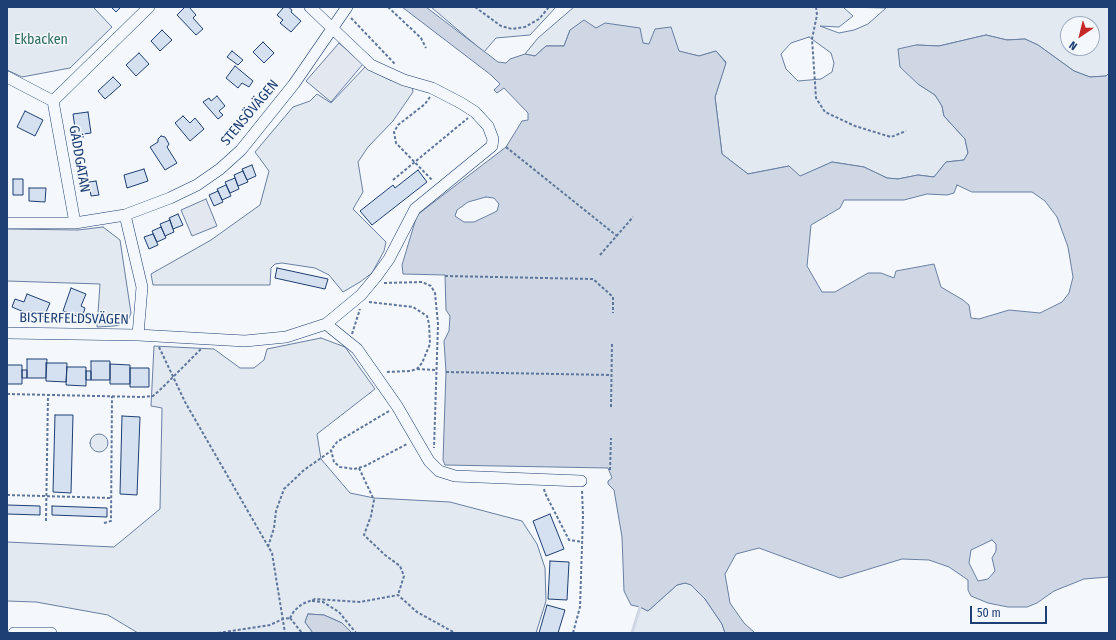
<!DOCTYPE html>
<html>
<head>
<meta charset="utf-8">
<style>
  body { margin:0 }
  #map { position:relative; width:1116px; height:640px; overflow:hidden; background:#f4f7fb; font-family:"Fira Sans Condensed",sans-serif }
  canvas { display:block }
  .frame { position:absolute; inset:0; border:8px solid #1d3f73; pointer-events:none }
  .north { position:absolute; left:1060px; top:16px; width:40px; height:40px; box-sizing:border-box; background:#f4f7fb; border:1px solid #9eadc5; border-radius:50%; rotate:215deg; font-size:11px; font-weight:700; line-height:16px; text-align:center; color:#1d3f73 }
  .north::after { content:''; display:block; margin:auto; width:14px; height:18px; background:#c62828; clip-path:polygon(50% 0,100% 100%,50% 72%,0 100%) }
  .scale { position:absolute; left:970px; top:606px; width:77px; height:18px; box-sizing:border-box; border:2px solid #1d3f73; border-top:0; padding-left:5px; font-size:12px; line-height:14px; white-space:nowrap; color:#1d3f73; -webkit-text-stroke:3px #f4f7fb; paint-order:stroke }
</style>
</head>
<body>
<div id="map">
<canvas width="1116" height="640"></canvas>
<div class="frame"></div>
<div class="north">N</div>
<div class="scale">50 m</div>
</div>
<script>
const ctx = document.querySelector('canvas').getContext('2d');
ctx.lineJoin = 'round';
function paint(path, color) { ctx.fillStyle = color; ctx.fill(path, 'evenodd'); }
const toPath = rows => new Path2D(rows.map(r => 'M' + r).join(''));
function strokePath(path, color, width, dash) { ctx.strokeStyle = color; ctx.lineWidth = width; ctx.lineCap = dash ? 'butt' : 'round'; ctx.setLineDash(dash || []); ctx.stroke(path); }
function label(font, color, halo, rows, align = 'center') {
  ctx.font = font + ' "Fira Sans Condensed",sans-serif'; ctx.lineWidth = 3; ctx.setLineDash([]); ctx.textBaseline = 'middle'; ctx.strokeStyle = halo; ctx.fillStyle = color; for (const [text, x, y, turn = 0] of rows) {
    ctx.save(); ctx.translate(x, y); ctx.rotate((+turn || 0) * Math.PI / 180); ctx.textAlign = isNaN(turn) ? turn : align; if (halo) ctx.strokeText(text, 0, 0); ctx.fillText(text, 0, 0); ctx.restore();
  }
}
const green = toPath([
  [7,7,93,7,112,27,70,68,22,77,7,70,7,7],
  [431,7,556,7,530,35,496,38,484,52,431,7],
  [574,7,843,7,853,16,839,27,820,26,839,33,854,30,868,24,886,8,845,7,1109,7,1109,73,1106,76,1090,77,1074,71,1038,45,1025,39,1007,40,986,35,939,46,916,45,918,84,935,95,942,106,944,116,965,139,968,153,964,160,946,162,934,177,918,175,898,179,887,178,864,167,832,162,799,177,789,166,748,174,722,154,715,97,726,62,716,51,699,56,643,43,596,28,570,30,564,46,546,46,535,56,525,54,538,38,574,7],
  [1068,24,1092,24,1092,48,1068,48,1068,24],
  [809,37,831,53,834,63,832,72,821,79,798,81,786,69,781,54,791,43,809,37],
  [365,67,390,80,412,85,413,92,393,121,368,147,358,162,363,192,353,209,386,242,384,251,372,273,360,282,343,292,329,275,315,268,282,263,275,264,271,268,270,285,153,285,151,274,211,240,260,205,269,171,255,152,293,107,310,101,317,94,331,103,365,67],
  [103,227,120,240,131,313,127,323,114,326,97,327,100,284,7,281,7,229,78,230,103,227],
  [321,338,345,347,375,389,317,434,321,459,350,493,374,498,450,502,522,521,537,544,545,568,546,601,536,633,352,633,342,623,324,615,308,614,305,622,313,633,138,633,108,615,36,602,7,601,7,542,114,547,160,509,162,408,151,406,154,346,214,349,240,368,254,368,264,360,267,349,321,338],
  '90 443a9 9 0 1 1 18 0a9 9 0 1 1-18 0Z',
  [685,583,691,584,705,599,722,624,725,633,632,633,640,607,648,611,677,585,685,583]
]);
paint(green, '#e3e9f0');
strokePath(green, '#687fa3', 1);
const parking = toPath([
  [339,43,363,64,331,102,306,81,339,43],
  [206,199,217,226,192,236,181,210,206,199]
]);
paint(parking, '#e3e8f0');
strokePath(parking, '#687fa3', 1);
const water = toPath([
  [402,7,426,7,498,62,506,63,510,59,525,54,535,56,546,46,564,46,570,30,584,20,596,28,605,23,640,28,643,43,649,44,655,29,671,27,679,51,699,56,716,51,726,63,715,97,722,154,748,174,789,166,800,176,832,162,864,167,887,178,898,179,918,175,934,177,946,162,964,160,968,153,965,139,944,116,942,106,935,95,918,84,900,67,898,49,916,45,939,46,986,35,1007,40,1025,39,1038,45,1074,71,1090,77,1106,76,1109,73,1109,577,1084,579,1054,591,1037,603,1027,607,1008,607,988,603,971,596,968,590,968,580,949,567,929,560,902,559,840,578,759,548,736,554,725,574,730,603,744,623,755,633,725,633,722,624,705,599,691,585,685,583,677,585,648,611,640,607,631,605,624,591,622,537,614,490,608,484,608,481,612,478,608,468,445,465,443,460,446,372,444,341,449,331,450,316,446,310,445,275,403,274,402,265,417,215,506,147,522,121,528,120,528,113,504,88,497,93,494,90,500,84,491,75,402,7],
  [957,185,972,192,1032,192,1045,201,1057,217,1068,247,1073,277,1069,293,1062,302,1040,313,1009,310,979,319,971,318,969,305,963,300,941,287,934,264,896,271,894,278,881,273,868,273,835,292,822,292,807,266,811,225,840,208,844,200,904,200,927,194,947,195,954,193,957,185],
  [486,197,494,198,499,204,497,211,491,214,474,222,464,222,455,216,457,210,468,202,486,197],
  [992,540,996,544,996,551,992,558,995,571,988,579,978,581,969,563,971,550,992,540],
  [308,614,324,615,342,623,352,633,313,633,305,622,308,614]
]);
paint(water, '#cfd7e4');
strokePath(water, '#687fa3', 1);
strokePath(toPath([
  [632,633,640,607]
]), '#cfd7e4', 3);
const building = toPath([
  [111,7,121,7,116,12,111,7],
  [185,7,189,7,196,15,193,18,203,29,196,35,177,15,185,7],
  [284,7,288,7,292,10,291,12,301,21,291,32,280,23,283,20,277,15,284,7],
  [162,30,172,40,160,51,151,41,162,30],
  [263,42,274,53,264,63,253,52,263,42],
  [232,51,243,60,238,65,227,57,232,51],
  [139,53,149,64,136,76,126,65,139,53],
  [235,66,253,81,249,87,242,83,238,88,226,78,235,66],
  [113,77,121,85,105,99,98,91,113,77],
  [217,96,225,106,219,111,223,115,218,119,203,102,209,98,211,101,217,96],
  [25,111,43,120,35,136,17,127,25,111],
  [88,112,91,133,76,135,73,114,88,112],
  [183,116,190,123,195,118,204,129,190,141,175,123,183,116],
  [161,136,165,137,169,144,167,147,177,163,165,170,150,147,158,142,158,139,161,136],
  [252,165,256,176,247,180,242,169,252,165],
  [144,169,148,181,127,188,124,175,144,169],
  [418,170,427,182,372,225,360,211,393,185,395,188,418,170],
  [243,171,248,182,238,186,234,175,243,171],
  [235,178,239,189,230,193,225,182,235,178],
  [13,179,23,179,23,195,13,195,13,179],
  [96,181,99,195,91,196,89,182,96,181],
  [226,185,231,196,222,200,217,189,226,185],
  [29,188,46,188,45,202,29,201,29,188],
  [218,191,223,202,214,206,209,195,218,191],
  [178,214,183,225,173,229,169,218,178,214],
  [170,220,174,232,165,236,160,224,170,220],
  [161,227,166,238,157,242,152,231,161,227],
  [153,234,158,245,149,249,144,237,153,234],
  [277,268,328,279,325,289,275,278,277,268],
  [71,288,86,294,81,306,85,308,82,318,63,311,71,288],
  [27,294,50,303,44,317,31,312,31,315,12,307,15,299,24,302,27,294],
  [27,359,47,359,46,378,27,378,27,359],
  [91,361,110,361,110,380,91,380,91,361],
  [46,363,67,363,66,382,46,381,46,363],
  [110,364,130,365,130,384,110,384,110,364],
  [7,365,22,365,22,384,7,384,7,365],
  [67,367,86,367,86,386,66,385,67,367],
  [130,368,149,368,149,387,130,387,130,368],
  [22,370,27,370,27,378,22,378,22,370],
  [86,371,91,371,91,380,86,380,86,371],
  [55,415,73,415,71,493,53,492,55,415],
  [122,416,140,417,137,495,120,494,122,416],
  [7,505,40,506,40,515,7,514,7,505],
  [52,506,107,508,107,517,52,515,52,506],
  [550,514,564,549,546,556,533,521,550,514],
  [550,561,569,562,567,600,548,599,550,561],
  [547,605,565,610,558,633,539,633,547,605]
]);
paint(building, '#d5e0f0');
strokePath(building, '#1d3f73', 1);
const minor = toPath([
  [7,77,53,101],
  [53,101,149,7],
  [53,101,75,223],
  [7,223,75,223,125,215,170,198,197,185,220,169,241,150,294,84,347,7],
  [326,324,357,349,397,406,429,461,439,471,455,476,581,481],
  [7,333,138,335,142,287,125,215],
  [138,335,245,341,286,337,326,324,361,295,376,277,389,259,415,209,492,146,493,139,488,126,475,112,461,103,432,88,404,80,371,65,310,7],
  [14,633,51,633]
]);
strokePath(minor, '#1d3f73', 12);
strokePath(toPath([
  [388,7,421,38,426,48],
  [475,7,501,26,512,29,525,27,539,19,549,7],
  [816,7,817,15,812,39,816,98,825,112,855,126,891,137,906,131],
  [351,18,395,64],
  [430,97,425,104,398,125,394,132,396,143,433,181],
  [506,147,617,236],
  [393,180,468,118],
  [600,255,633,217],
  [445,276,593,279,613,297,613,313],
  [384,283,422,282,431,286,435,293,438,324,434,448],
  [369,302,413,307,427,316,429,324,430,344,422,363,417,369,410,371,386,372],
  [352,334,360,309],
  [159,347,185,402,272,553,285,633],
  [417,369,437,370],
  [446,372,611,375],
  [7,394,142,397,153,396,162,388,201,349],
  [611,407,612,343],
  [389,411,337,442,331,450,334,462,340,467,354,469,365,466,407,444],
  [359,468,374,500,371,516,364,535,385,555,400,566,404,576,398,595],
  [610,470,611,438],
  [544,489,545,493,569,540,583,542],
  [7,495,111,498],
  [46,521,48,395],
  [104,523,111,521,112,396],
  [268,547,274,528,276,511,284,489,304,470,331,451],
  [312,601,323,602,339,612,356,633],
  [290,618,294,611,302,604,315,599,360,602,398,595,417,612,455,633],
  [290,618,302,633],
  [218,633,270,625,283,619,290,618],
  [573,633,580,607,583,516,582,490]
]), '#5e769c', 2, [3, 2]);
strokePath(minor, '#f4f7fb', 11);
label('14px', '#2c6c60', '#f4f7fb', [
  ["Ekbacken",41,40]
]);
label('14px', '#1d3f73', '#f4f7fb', [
  ["STENSÖVÄGEN",250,113,-50],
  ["GÄDDGATAN",79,159,80],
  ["BISTERFELDSVÄGEN",74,319,1]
]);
</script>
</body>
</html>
